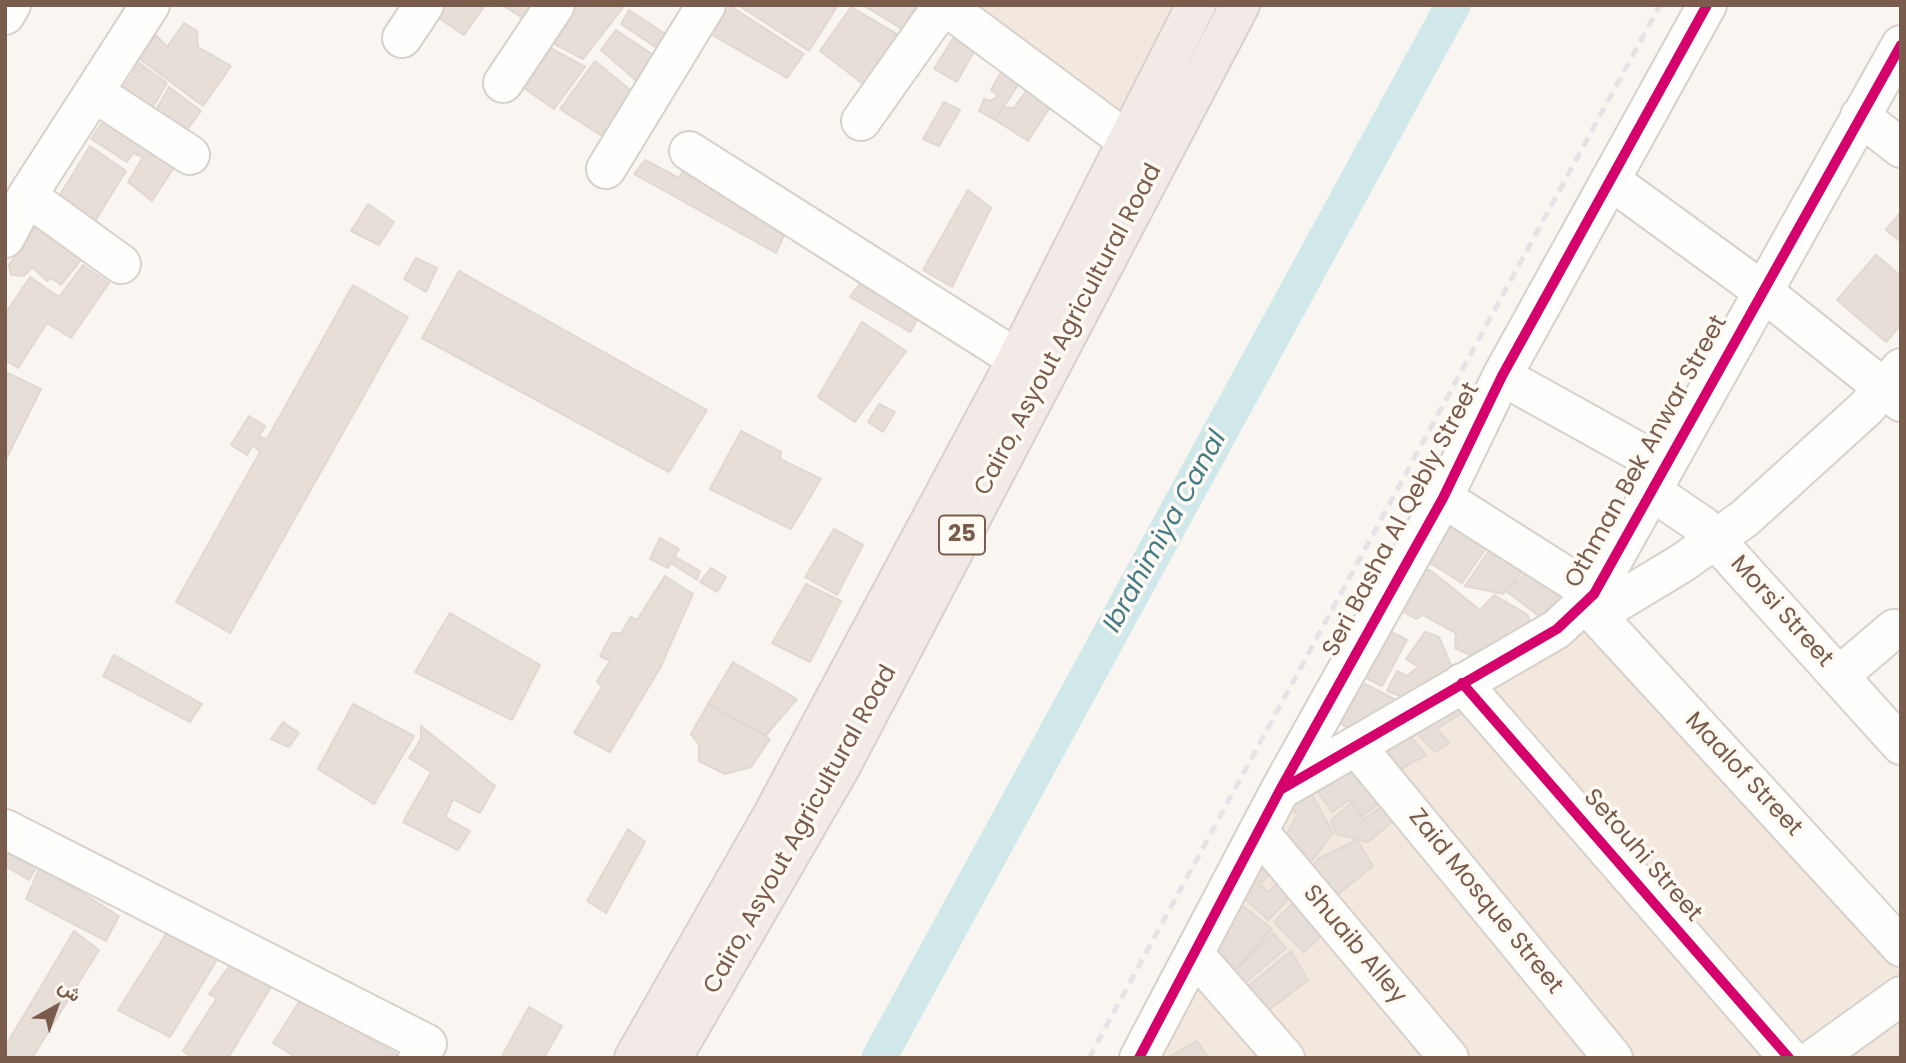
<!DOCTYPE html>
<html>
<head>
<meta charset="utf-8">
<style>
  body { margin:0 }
  #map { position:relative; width:1906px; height:1063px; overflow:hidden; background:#f9f5f0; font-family:Poppins,Vazirmatn,sans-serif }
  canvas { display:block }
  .frame { position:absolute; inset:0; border:7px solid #7a5c4d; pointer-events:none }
  .north { position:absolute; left:21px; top:972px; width:70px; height:70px; -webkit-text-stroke:5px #fffaf3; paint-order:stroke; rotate:40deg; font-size:19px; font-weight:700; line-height:28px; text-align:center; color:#7a5c4d }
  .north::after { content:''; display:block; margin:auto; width:24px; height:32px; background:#7a5c4d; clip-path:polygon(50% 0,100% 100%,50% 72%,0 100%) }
</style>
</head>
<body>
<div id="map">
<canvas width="1906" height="1063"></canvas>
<div class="frame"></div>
<div class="north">ش</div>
</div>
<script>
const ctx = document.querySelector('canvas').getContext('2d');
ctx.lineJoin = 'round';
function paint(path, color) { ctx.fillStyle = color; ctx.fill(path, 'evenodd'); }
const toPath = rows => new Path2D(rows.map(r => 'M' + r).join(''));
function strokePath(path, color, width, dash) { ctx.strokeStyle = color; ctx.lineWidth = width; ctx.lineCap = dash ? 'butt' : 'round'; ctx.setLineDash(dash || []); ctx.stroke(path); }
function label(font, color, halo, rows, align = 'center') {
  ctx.font = font + ' Poppins,sans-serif'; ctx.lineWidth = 7; ctx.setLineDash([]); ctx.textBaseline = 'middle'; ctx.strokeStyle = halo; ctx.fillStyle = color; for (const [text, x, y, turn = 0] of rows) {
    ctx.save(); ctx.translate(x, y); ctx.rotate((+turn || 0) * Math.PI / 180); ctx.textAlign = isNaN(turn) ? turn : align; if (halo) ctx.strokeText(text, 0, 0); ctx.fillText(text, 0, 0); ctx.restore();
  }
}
paint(toPath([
  [946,5,1194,5,1126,139],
  [1572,618,1901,947,1901,1058,1143,1058,1280,790]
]), '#f2e8de');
strokePath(toPath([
  [879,1058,1453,5]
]), '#d0e8ea', 35);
const building = toPath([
  [436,5,485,5,464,35,431,13,436,5],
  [502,5,542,5,529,22,502,5],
  [573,5,625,5,583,59,549,41,573,5],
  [718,5,729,5,804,54,787,78,700,28,718,5],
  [738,5,838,5,809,51,738,5],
  [863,5,919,5,905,31,863,5],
  [851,7,897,34,866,86,820,51,851,7],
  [629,10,667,35,657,48,621,24,629,10],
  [184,23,197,31,198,47,231,66,203,106,137,57,156,35,167,47,184,23],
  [616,30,659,59,641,85,601,50,616,30],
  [957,32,977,46,957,82,934,69,957,32],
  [547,46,585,67,554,109,518,84,547,46],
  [1009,58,1026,73,995,120,979,111,984,99,990,101,998,96,991,90,1009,58],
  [595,61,634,93,605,138,560,109,595,61],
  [139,63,167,83,146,119,116,100,139,63],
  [1019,84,1058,95,1028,141,995,120,1003,107,1014,108,1026,91,1019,84],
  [169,87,201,111,181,138,151,119,169,87],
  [944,102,960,110,939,146,923,139,944,102],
  [111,110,182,155,152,201,128,182,143,157,133,153,127,162,91,139,111,110],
  [90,146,126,171,90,229,53,206,90,146],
  [645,160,679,178,687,165,740,198,738,205,786,230,776,253,634,174,645,160],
  [968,190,991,208,952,287,923,270,968,190],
  [368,204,394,222,379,245,351,231,368,204],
  [1901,212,1901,242,1886,230,1901,212],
  [41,218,89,250,61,285,51,278,47,281,32,267,24,276,11,275,9,265,41,218],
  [1876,255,1901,276,1901,324,1886,342,1837,300,1876,255],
  [416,258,437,268,426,292,404,279,416,258],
  [83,265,109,283,71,338,47,323,18,368,5,360,5,314,30,277,59,297,83,265],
  [459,271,707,410,669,472,422,338,459,271],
  [862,281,922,312,910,332,850,297,862,281],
  [353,285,408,317,230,633,176,602,260,452,253,445,247,455,231,445,249,416,265,426,259,437,267,439,353,285],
  [862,322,906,351,855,422,818,397,862,322],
  [5,372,41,389,5,461,5,372],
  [879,404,895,412,883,432,868,422,879,404],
  [741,431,781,452,780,459,821,479,791,529,710,489,741,431],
  [1447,523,1489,544,1462,583,1425,560,1447,523],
  [834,529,863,545,837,595,805,577,834,529],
  [660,538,679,549,668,568,650,559,660,538],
  [1496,540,1529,564,1503,594,1465,586,1496,540],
  [674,556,700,571,697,580,671,563,674,556],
  [711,568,726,577,717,592,700,582,711,568],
  [1424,570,1430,570,1480,610,1494,595,1528,615,1530,626,1479,659,1455,648,1456,633,1423,615,1416,619,1398,609,1424,570],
  [1530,570,1573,597,1547,622,1506,591,1530,570],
  [665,576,693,594,660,668,610,752,574,733,602,687,597,681,610,661,600,656,612,633,621,633,631,617,637,620,665,576],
  [806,584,841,601,810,662,772,643,806,584],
  [450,613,540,665,512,720,415,672,450,613],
  [1388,630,1407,640,1382,686,1360,675,1388,630],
  [1425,632,1439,637,1453,670,1408,699,1387,691,1397,671,1407,676,1418,667,1406,659,1425,632],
  [114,655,202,704,190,722,103,676,114,655],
  [733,662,797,699,766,735,708,704,733,662],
  [1361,682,1406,705,1357,736,1338,721,1361,682],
  [1448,699,1464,711,1437,729,1449,743,1435,752,1409,725,1448,699],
  [353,704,414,736,374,804,318,769,353,704],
  [708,704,770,739,751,767,725,774,699,761,699,745,691,734,708,704],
  [283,722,299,733,289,747,271,739,283,722],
  [421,726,495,786,480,813,453,799,445,817,470,831,458,850,403,822,431,772,409,758,421,739,421,726],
  [1402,727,1426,755,1388,776,1367,748,1402,727],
  [1352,754,1388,796,1363,816,1349,800,1332,812,1311,782,1352,754],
  [1308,788,1333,833,1307,867,1284,838,1298,815,1290,807,1308,788],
  [1390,800,1399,816,1368,842,1336,834,1331,820,1352,803,1364,820,1390,800],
  [628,829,645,842,606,913,587,901,628,829],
  [1357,840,1373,866,1328,902,1306,876,1318,859,1357,840],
  [1265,846,1277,864,1262,883,1248,873,1265,846],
  [5,848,37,866,29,880,5,866,5,848],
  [40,867,119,916,106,941,26,899,40,867],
  [1247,875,1269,892,1284,875,1298,889,1268,920,1238,892,1247,875],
  [1303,893,1330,928,1304,952,1274,922,1303,893],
  [1239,903,1272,929,1235,970,1213,947,1239,903],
  [175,920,221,953,170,1037,118,1010,175,920],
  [74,931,99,950,32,1058,5,1058,5,1047,74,931],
  [1273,933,1286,948,1244,984,1233,973,1273,933],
  [1291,951,1308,980,1265,1013,1246,988,1291,951],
  [236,957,274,982,228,1058,193,1058,183,1051,217,998,209,994,236,957],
  [301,999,400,1056,297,1058,273,1043,301,999],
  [529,1007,562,1026,544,1058,501,1058,529,1007],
  [1197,1041,1209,1058,1167,1058,1197,1041]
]);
paint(building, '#e6ded7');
strokePath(building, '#e2d8d2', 2);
const minor = toPath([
  [944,5,1126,140],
  [5,15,11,5],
  [402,38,424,5],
  [503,83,555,5],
  [95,93,190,155],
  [1860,116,1901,148],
  [861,121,943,5],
  [689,151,1017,359],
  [606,169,706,5],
  [1610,180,1761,290,1901,402],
  [27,196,121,264],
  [5,238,27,196,150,5],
  [1502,376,1664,466],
  [1650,490,1703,526,1901,745],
  [1443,498,1594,594],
  [1586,604,1901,947],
  [1596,615,1682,563,1745,518,1866,408,1901,368],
  [1839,676,1894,629],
  [1462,683,1789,1058],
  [1356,746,1613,1058],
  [1280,790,1557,629,1594,594,1901,45],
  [5,829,427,1044,418,1058],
  [1259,832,1449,1058],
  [1194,954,1285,1058],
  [1139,1058,1280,790,1443,498,1502,376,1707,5],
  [1815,1058,1901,996]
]);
const highway = toPath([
  [634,1058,772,816,1017,359,1196,5],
  [672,1058,840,768,1240,5]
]);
strokePath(minor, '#d7d1cb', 42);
strokePath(highway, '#dad1cc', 42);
strokePath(minor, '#fefefd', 38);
strokePath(highway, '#f2eae7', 38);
strokePath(toPath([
  [1089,1058,1660,5]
]), '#e6e3e7', 5, [10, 7]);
strokePath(toPath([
  [1462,683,1789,1058],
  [1280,790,1557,629,1594,594,1901,45],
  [1139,1058,1280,790,1443,498,1502,376,1707,5]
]), '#d6006c', 10);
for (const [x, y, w] of [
  [962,535,46]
]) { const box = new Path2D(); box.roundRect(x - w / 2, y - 19.5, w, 39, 5); ctx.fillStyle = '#fffaf3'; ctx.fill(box); strokePath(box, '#7a5c4d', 2); }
label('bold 23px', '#7a5c4d', null, [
  ["25",962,535]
]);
label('24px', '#7a5c4d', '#fffaf3', [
  ["Cairo, Asyout Agricultural Road",1069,330,-62],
  ["Othman Bek Anwar Street",1647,452,-61],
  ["Seri Basha Al Qebly Street",1402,520,-62],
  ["Morsi Street",1781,612,48],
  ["Maalof Street",1743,775,47],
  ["Cairo, Asyout Agricultural Road",801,830,-61],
  ["Setouhi Street",1642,856,49],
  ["Zaid Mosque Street",1485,902,51],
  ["Shuaib Alley",1354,945,50]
]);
label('italic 26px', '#437c86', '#fffaf3', [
  ["Ibrahimiya Canal",1166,532,-61]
]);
</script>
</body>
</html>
